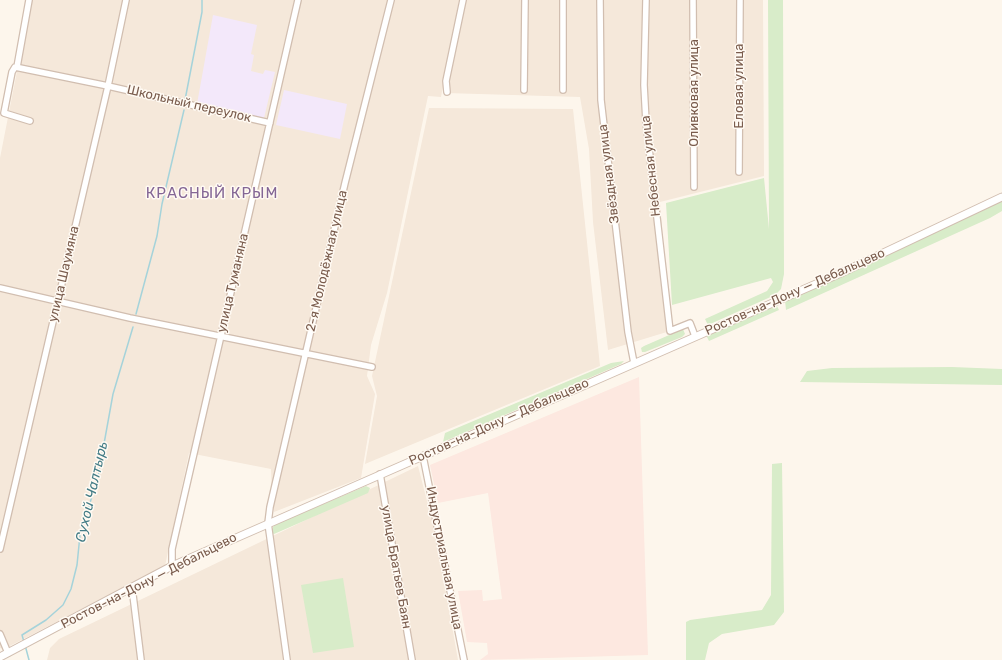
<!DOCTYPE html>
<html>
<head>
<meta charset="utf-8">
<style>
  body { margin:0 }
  canvas { display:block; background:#fdf6ec }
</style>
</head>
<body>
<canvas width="1002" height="660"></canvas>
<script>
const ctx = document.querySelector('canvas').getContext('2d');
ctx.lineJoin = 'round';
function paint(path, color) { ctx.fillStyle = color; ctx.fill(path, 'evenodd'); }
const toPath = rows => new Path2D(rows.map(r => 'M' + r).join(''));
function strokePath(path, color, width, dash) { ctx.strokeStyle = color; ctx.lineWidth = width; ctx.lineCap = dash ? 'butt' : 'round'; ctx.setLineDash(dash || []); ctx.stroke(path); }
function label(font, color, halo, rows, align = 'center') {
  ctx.font = font + ' Rubik,sans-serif'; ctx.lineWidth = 3; ctx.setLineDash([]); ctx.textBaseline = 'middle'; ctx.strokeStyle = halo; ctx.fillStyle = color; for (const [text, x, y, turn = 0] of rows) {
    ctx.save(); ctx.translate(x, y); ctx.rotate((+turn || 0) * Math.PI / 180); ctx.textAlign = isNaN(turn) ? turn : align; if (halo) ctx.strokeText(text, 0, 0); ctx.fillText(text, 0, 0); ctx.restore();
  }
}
paint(toPath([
  [31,0,459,0,441,97,428,96,387,293,371,345,367,376,375,394,361,478,274,512,272,498,271,469,189,453,165,566,4,649,0,648,0,158],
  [463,0,763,0,764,176,660,202,670,331,608,350,593,222,589,149,580,97,445,93],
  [429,108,573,109,600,366,365,464,377,396,372,376],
  [418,466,436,536,458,660,47,660,50,648,59,639]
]), '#f5e8da');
paint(toPath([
  [639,377,648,655,480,660,488,654,487,643,467,642,458,591,482,590,483,601,502,599,488,493,438,503,430,465]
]), '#fde8e0');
paint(toPath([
  [213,15,257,25,251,54,254,55,251,71,263,74,265,70,275,72,264,118,197,104],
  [284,90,347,104,340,139,276,125]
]), '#f3e8fa');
paint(toPath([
  [768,0,783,0,784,274,781,289,775,295,708,325,705,319,767,291,773,282,771,278,672,305,666,203,764,178,769,229],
  [1002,201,1002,211,990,218,786,310,785,300],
  [776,304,779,310,709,341,706,335],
  [683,329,685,334,682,337,645,352,642,352,641,348,644,346],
  [624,361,621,364,443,442,445,433,611,363],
  [952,367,1002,369,1002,385,800,382,807,371,832,368],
  [782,463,784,612,774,625,722,634,709,643,705,660,686,660,686,622,690,620,762,610,771,595,772,464],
  [366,486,370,488,368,493,274,534,271,532,274,525],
  [343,578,354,647,313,653,301,585]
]), '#d8ecc9');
strokePath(toPath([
  [185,100,202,12,202,0],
  [136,314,157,236,162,204,184,110],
  [24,642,22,635,46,620,63,605,71,589,77,565,80,535,98,477,113,394,133,327],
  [25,645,29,660]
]), '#a5d3da', 1.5);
const minor = toPath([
  [600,0,601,100,628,332,634,363],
  [646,0,644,85,646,122,670,331,690,323,695,336],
  [693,0,694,187],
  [17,67,29,0],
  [524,90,525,0],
  [563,90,563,0],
  [447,92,446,81,463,0],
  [30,121,4,113,12,72,15,67,108,86,270,123],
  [739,172,740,0],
  [0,288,130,318,372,367],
  [423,456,464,660],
  [380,474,412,660],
  [0,549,108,86,126,0],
  [172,566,172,549,298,0],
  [132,587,141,660],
  [0,634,8,653],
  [287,660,268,523,270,507,345,183,391,0]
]);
const tertiary = toPath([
  [0,657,172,566,841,273,1002,197]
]);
strokePath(minor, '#d1beb0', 8);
strokePath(tertiary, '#d1beb0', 9);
strokePath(minor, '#fff', 5.5);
strokePath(tertiary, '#fff', 7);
label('13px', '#7a5c4d', '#fffaf3', [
  ["Еловая улица",739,86,-90],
  ["Оливковая улица",694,93,-90],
  ["Школьный переулок",189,104,13],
  ["Небесная улица",651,166,-96],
  ["Звёздная улица",609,174,-97],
  ["2-я Молодёжная улица",327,261,-77],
  ["улица Шаумяна",64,274,-77],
  ["улица Туманяна",233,283,-77],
  ["Ростов-на-Дону — Дебальцево",795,292,-24],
  ["Ростов-на-Дону — Дебальцево",499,422,-24],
  ["Индустриальная улица",444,558,79],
  ["улица Братьев Баян",396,567,80],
  ["Ростов-на-Дону — Дебальцево",149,581,-27]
]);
label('italic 14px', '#437c86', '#fffaf3', [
  ["Сухой Чалтырь",92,492,-77]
]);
ctx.letterSpacing = '1px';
label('15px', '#846695', '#fffaf3', [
  ["КРАСНЫЙ КРЫМ",212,194]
]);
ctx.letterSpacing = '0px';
</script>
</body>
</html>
